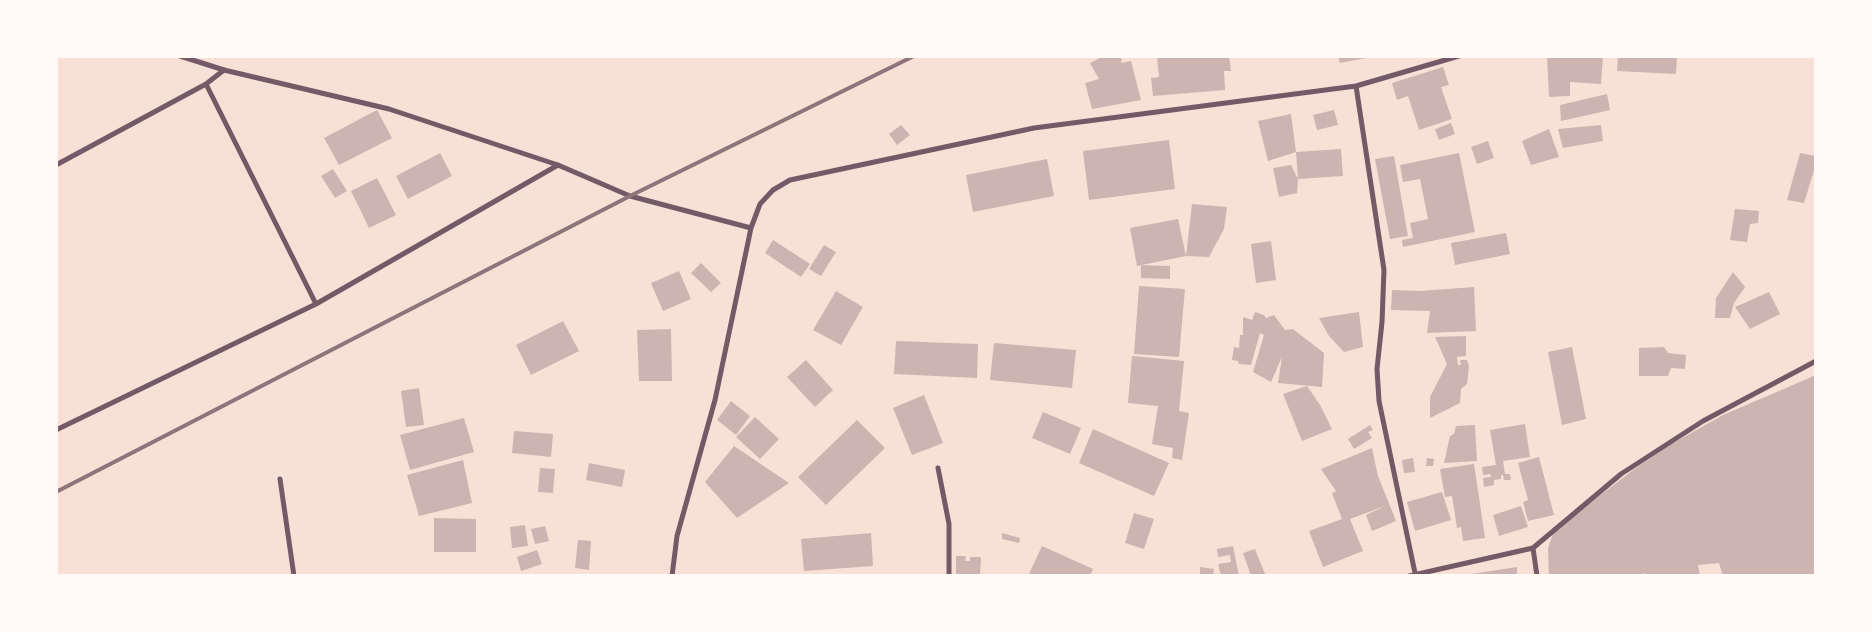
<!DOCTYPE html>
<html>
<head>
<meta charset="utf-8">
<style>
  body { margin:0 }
  #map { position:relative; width:1872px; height:632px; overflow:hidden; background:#f7e1d7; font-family:Ubuntu,sans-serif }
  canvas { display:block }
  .frame { position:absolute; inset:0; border:58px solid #fffaf5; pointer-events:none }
</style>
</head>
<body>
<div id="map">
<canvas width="1872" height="632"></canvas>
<div class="frame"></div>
</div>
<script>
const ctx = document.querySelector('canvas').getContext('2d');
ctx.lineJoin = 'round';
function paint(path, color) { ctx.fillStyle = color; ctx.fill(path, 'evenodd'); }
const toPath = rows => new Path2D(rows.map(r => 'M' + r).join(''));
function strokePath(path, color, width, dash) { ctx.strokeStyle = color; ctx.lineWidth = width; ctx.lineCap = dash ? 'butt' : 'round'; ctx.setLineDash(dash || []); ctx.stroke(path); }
paint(toPath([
  [1104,56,1122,56,1121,63,1131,61,1141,100,1092,109,1085,83,1099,79,1090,63],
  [1229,56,1231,71,1224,71,1225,90,1153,96,1151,78,1159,77,1157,57],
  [1338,56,1371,56,1371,57,1340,63],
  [1547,56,1603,56,1601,84,1570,82,1570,96,1549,97],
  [1618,56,1677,56,1676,74,1617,71],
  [1443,67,1449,85,1441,87,1452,119,1419,130,1408,96,1397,100,1392,83],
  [1607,94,1610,110,1561,121,1560,105],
  [377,110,392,138,339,165,324,138],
  [1334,110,1338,125,1317,130,1313,115],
  [1291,114,1296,152,1268,161,1258,121],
  [1451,123,1455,134,1439,140,1435,129],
  [901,125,910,135,897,145,889,134],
  [1601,125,1603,141,1563,148,1558,129],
  [1549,129,1559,157,1531,165,1522,141],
  [1169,140,1175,189,1089,200,1083,151],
  [1488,141,1494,158,1477,164,1471,147],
  [1341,149,1343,176,1298,179,1296,152],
  [440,153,452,176,408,199,396,176],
  [1459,153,1475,232,1403,247,1402,240,1413,238,1410,223,1428,219,1420,179,1403,182,1400,165],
  [1800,153,1816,156,1816,164,1804,203,1787,200],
  [1394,156,1408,236,1390,239,1375,159],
  [1047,159,1054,196,973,212,966,175],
  [1291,165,1298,179,1297,193,1279,197,1273,168],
  [333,169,347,191,335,198,321,176],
  [377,178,396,215,369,228,351,191],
  [1192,204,1227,207,1224,229,1209,257,1186,256],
  [1735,209,1759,211,1758,223,1750,224,1747,242,1730,240],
  [1178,219,1186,256,1137,266,1130,228],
  [1506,233,1510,254,1455,265,1451,243],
  [773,240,810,264,801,277,765,253],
  [1271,241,1276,280,1256,283,1251,244],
  [824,245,836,252,821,276,809,269],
  [701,263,721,283,711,292,691,273],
  [1141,265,1170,266,1170,279,1141,278],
  [679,271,691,299,663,311,651,283],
  [1733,272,1745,287,1734,303,1730,318,1715,318,1716,298],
  [1139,286,1185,289,1179,357,1134,354],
  [1474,287,1476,331,1427,333,1430,311,1391,310,1392,290,1419,291],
  [836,291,863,307,841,345,813,330],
  [1769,292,1780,314,1750,329,1735,307],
  [1255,312,1264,315,1266,318,1274,315,1285,330,1293,329,1324,353,1322,387,1278,383,1282,357,1271,382,1253,372,1264,335,1260,333,1251,365,1239,364,1238,361,1232,360,1234,347,1239,348,1240,335,1243,335,1243,317,1252,320],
  [1359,312,1363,347,1344,352,1329,336,1319,318],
  [563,321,579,351,531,375,516,345],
  [671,329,672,381,639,381,637,330],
  [1466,336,1466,356,1457,357,1458,365,1461,365,1460,360,1467,360,1469,366,1467,384,1461,389,1460,403,1430,418,1430,397,1447,364,1435,337],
  [896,341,978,344,977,378,894,374],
  [994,343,1076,350,1072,388,990,380],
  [1572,347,1586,419,1562,425,1548,352],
  [1664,347,1668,353,1686,355,1685,369,1671,368,1668,376,1639,376,1639,348],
  [1132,356,1184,361,1179,411,1189,413,1182,460,1172,458,1173,448,1152,444,1158,406,1128,403],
  [806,360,833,390,815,407,787,377],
  [1816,375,1816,576,1723,576,1719,563,1698,565,1700,576,1647,576,1645,573,1640,576,1549,576,1548,548,1554,531,1633,470,1670,445,1723,415],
  [1307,386,1320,405,1332,429,1302,441,1283,394],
  [419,388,424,425,406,427,401,391],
  [924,395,943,443,912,455,893,408],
  [731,401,750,416,736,435,717,420],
  [1043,412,1081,428,1070,454,1032,438],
  [755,417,779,439,760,459,736,437],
  [464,418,474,452,410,470,400,435],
  [857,420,885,448,826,505,798,477],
  [1525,424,1530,457,1503,461,1505,474,1510,474,1511,480,1504,480,1503,475,1501,475,1501,479,1494,480,1494,485,1484,487,1483,478,1491,477,1490,474,1483,475,1482,467,1496,465,1490,430],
  [1370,425,1373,430,1368,432,1372,438,1354,449,1348,439],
  [1475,425,1477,461,1444,463,1450,436,1454,434,1456,426],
  [1093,429,1169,463,1154,496,1079,463],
  [514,431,553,434,551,457,512,453],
  [734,446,789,483,737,518,705,482],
  [1372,448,1378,476,1396,521,1372,531,1366,515,1385,506,1350,519,1363,551,1323,567,1309,531,1342,519,1332,493,1336,491,1321,469],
  [1539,457,1554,515,1528,521,1523,502,1528,500,1518,463],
  [1413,458,1415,472,1404,473,1402,460],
  [1427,458,1434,459,1433,466,1426,466],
  [463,460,472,503,419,516,407,475],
  [589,463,625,470,622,487,586,480],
  [1474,464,1485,538,1463,541,1461,527,1457,528,1452,496,1445,497,1440,469],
  [540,468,555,469,553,493,538,492],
  [1442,492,1451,520,1415,531,1407,502],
  [1521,506,1528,527,1499,536,1493,515],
  [1134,513,1154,519,1144,549,1125,543],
  [434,518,476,519,476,552,434,552],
  [525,525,528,546,512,548,510,527],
  [545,526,549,541,535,544,531,529],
  [871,533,873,566,804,571,801,539],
  [1002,533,1020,538,1019,543,1002,539],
  [578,540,591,541,589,570,575,568],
  [1042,546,1093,569,1090,576,1028,576],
  [1233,546,1239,576,1221,576,1218,564,1231,562,1230,555,1218,557,1217,549],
  [1255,549,1265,574,1261,576,1251,576,1243,553],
  [537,550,542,564,521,571,517,557],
  [956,556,966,556,965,561,970,561,970,557,981,557,980,576,956,576],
  [1200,567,1214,569,1213,576,1200,576],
  [1517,567,1517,576,1465,576,1465,575]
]), '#ccb4b1');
strokePath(toPath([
  [180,56,224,70,389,109,558,165,630,196,751,228],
  [206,84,316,304],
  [1356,86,1384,270,1382,322,1377,369,1379,401,1415,573],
  [56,165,206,84,224,70],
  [56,430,316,304,558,165],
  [938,468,949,524,949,576],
  [280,479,294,576],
  [1533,548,1537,576],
  [672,576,677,536,715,400,751,228,760,204,773,190,790,180,1034,128,1356,86,1459,56],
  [1409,576,1533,548,1621,474,1703,421,1816,361]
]), '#755966', 5);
strokePath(toPath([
  [56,492,630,196,914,56]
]), '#8f747c', 4);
</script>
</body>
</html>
